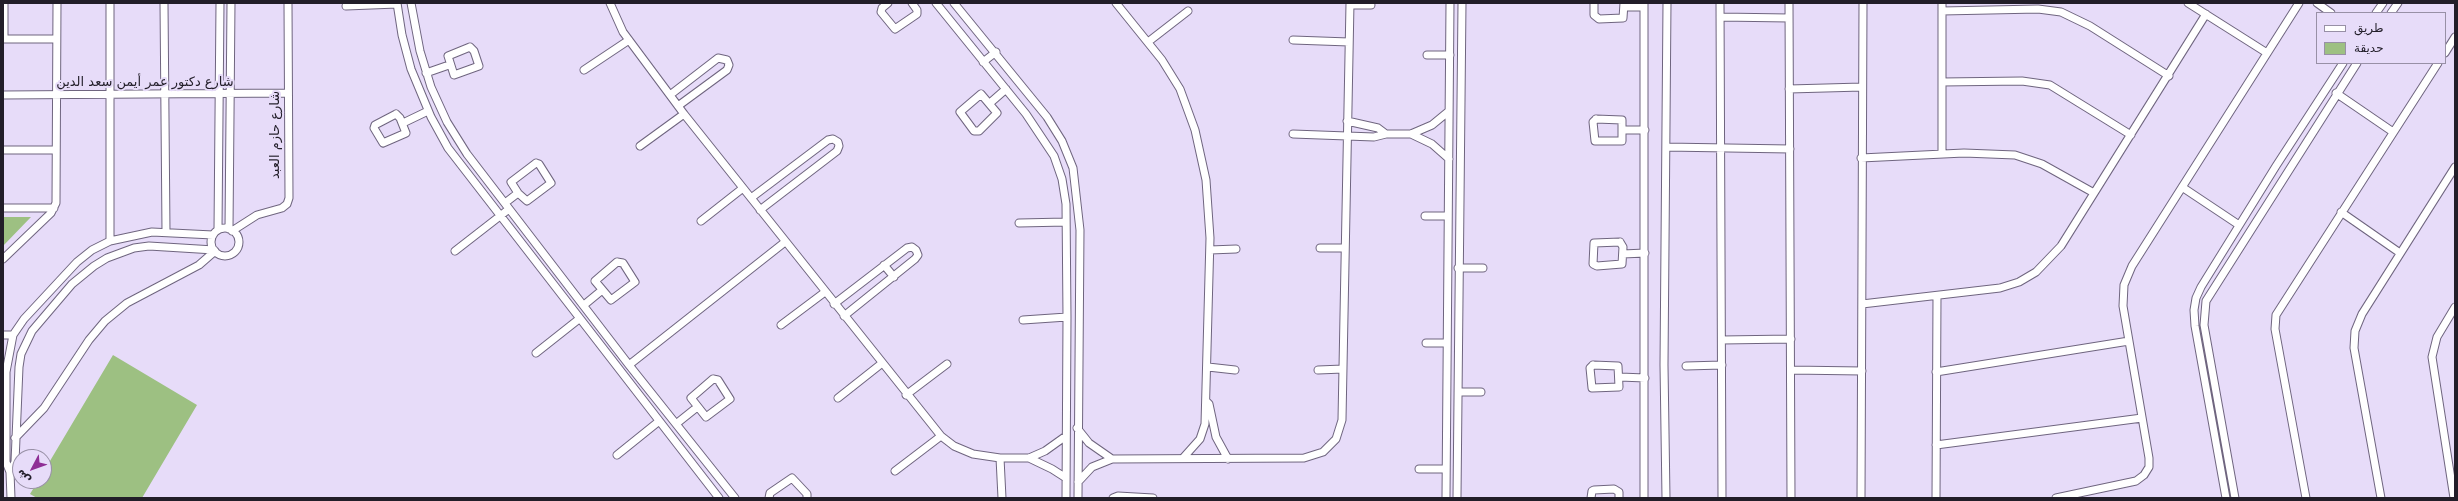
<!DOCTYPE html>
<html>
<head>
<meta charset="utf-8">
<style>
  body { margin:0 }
  #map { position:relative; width:2458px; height:501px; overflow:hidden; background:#e7dcf9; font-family:"DejaVu Sans",Vazirmatn,sans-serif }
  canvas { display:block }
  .frame { position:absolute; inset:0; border:4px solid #221e29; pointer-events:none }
  .legend { position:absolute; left:2316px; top:12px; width:130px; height:52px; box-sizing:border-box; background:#e7dcf9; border:1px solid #9890a6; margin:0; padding:5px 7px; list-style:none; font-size:12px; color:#221e29 }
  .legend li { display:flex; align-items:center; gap:8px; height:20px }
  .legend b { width:20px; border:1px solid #9890a6 }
  .north { position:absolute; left:12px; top:449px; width:40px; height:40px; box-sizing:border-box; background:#e7dcf9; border:1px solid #9890a6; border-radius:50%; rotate:229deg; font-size:11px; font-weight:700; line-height:16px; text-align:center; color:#221e29 }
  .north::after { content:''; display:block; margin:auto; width:14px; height:18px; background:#8f2e95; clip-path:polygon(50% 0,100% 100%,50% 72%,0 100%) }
</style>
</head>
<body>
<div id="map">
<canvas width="2458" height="501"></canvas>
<div class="frame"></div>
<ul class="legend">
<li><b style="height:5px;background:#fff"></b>طريق</li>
<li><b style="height:11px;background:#9dc082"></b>حديقة</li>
</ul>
<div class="north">ش</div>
</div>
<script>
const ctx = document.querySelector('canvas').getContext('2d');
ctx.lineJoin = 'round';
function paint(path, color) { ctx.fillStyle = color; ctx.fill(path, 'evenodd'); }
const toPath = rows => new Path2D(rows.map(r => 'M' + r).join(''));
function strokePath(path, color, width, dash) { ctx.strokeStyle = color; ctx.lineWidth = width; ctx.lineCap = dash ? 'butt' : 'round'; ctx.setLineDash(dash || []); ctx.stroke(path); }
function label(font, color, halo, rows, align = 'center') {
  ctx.font = font + ' "DejaVu Sans",Vazirmatn,sans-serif'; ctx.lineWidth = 4; ctx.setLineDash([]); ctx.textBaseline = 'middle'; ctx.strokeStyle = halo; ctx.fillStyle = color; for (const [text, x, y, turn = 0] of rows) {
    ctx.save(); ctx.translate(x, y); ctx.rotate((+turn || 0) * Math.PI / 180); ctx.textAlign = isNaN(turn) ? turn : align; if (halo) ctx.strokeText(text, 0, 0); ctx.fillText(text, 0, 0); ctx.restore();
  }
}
paint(toPath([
  [3,217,31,217,3,246],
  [113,355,197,405,142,498,37,498,30,494,38,481,44,481,44,471]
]), '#9dc082');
const street = toPath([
  [164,3,166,232],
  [397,3,402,35,411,69,431,117,448,148,719,498],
  [411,3,420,51,431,87,447,122,467,154,629,365,735,498],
  [610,3,623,32,684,114,941,436,954,446,973,454,1000,458,1029,458,1045,451,1066,436],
  [888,3,882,8,881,12,895,29,917,14,917,10,912,3],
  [936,3,1026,114,1054,156,1062,179,1066,204,1067,317,1066,498],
  [954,3,1047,117,1062,141,1073,168,1080,230,1078,498],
  [1116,3,1162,60,1180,89,1195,130,1206,180,1210,238,1205,424,1200,439,1183,458],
  [1594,3,1594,15,1599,19,1623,18,1624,3],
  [1720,3,1722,498],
  [1789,3,1791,498],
  [2188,3,2267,53],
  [2317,3,2331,13],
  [1350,5,1371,5],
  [346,6,397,4],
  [1624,7,1644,7],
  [1942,11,2038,9,2061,12,2090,26,2169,76],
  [2376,13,2383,3],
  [2391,13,2398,3],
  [1720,17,1789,18],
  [3,39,56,39],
  [4,39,4,3],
  [1293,40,1349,42],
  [1148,42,1188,11],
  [470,47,474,51,479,66,454,75,448,56,470,47],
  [2445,53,2455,37],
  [1427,55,1450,55],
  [983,62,996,52],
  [584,70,629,40],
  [426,73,449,65],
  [1942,82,2022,81,2050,85,2131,135],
  [1789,89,1862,87],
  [2336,93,2393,132],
  [981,94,997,113,979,131,974,131,960,112,981,94],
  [3,95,288,93],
  [670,95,718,58,727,60,729,65,727,70,678,106],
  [990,103,1006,89],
  [396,114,400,118,406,133,383,143,374,128,375,125,396,114],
  [1596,119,1622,120,1622,141,1595,141,1593,122,1596,119],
  [1347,121,1378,128,1386,134],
  [403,123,428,111],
  [1623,130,1645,130],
  [1293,134,1374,137,1386,134,1411,134,1432,125,1449,111],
  [1411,134,1432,144,1449,159],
  [640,146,684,114],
  [1666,147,1790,149],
  [3,150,56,150],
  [1942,154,1942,3],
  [1861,158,1964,153,2015,155,2042,164,2094,193],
  [536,163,539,164,551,183,527,201,518,193,511,182,536,163],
  [2182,187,2239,225],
  [751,198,828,140,833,139,838,142,839,146,837,151,760,210],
  [505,203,518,193],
  [3,208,54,208],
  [2341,212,2400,253],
  [1425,216,1448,216],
  [701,221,743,188],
  [1019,223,1066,222],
  '211 242a14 14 0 1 1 28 0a14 14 0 1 1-28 0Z',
  [229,229,231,3],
  [218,230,220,3],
  [232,231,257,215,282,208,287,204,289,198,288,3],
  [110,241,110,3],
  [1620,242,1623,247,1622,264,1597,266,1593,264,1594,243,1620,242],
  [1320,248,1345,248],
  [1210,250,1236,249],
  [455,251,509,209],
  [1623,254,1645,253],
  [3,259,51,213,56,203,57,3],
  [617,262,623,263,635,282,611,300,595,281,617,262],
  [884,265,894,277],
  [1458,268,1483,268],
  [834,304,907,248,912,247,916,250,918,255,915,259,844,316],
  [1862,304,2000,288,2019,282,2036,272,2061,246,2206,14],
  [584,305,601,291],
  [1023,320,1067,317],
  [781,325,825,292],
  [3,335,13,335],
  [1722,340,1791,339],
  [1426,343,1447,343],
  [536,353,579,319],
  [629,365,785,242],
  [1593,365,1618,366,1619,387,1592,388,1590,368,1593,365],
  [1686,366,1722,365],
  [1208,367,1235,370],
  [1318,370,1343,369],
  [1791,370,1862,371],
  [1936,372,2129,341],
  [1620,377,1645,378],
  [713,379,718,380,730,399,706,417,691,398,713,379],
  [1458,392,1481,392],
  [906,395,947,364],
  [838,398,881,364],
  [1206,401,1209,404,1216,437,1228,459],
  [676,424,696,408],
  [1077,428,1089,443,1112,459],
  [15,438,44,408,89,340,105,321,127,303,199,265,215,251],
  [1936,445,2142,418],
  [617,455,658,422],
  [1000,458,1002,498],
  [1029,458,1052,469,1066,478],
  [1419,469,1446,469],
  [895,471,941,436],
  [10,472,15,462,19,367,21,354,32,331,72,284,94,266,107,258,134,248,149,246,214,250],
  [1078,482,1092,467,1112,459,1304,458,1323,452,1336,439,1342,420,1350,3],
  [11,498,10,472,6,462,6,372,13,335,24,319,77,262,92,250,110,241,152,232,213,235],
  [769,498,770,493,792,478,807,494,807,498],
  [1113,498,1118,496,1153,498],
  [1446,498,1450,3],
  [1457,498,1462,3],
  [1591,498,1592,491,1594,490,1614,489,1619,492,1619,498],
  [1644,498,1644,3],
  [1666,498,1664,365,1667,3],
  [1861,498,1863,3],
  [1936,498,1937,296],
  [2056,498,2136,481,2144,475,2149,467,2149,458,2123,306,2124,285,2132,266,2299,3],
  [2226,498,2195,326,2194,310,2196,298,2201,287,2276,166,2343,63],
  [2235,498,2204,325,2206,301,2357,63],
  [2306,498,2275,329,2276,315,2438,63],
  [2381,498,2354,348,2355,331,2362,314,2455,167],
  [2454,498,2432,357,2437,337,2455,307]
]);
strokePath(street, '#6f657f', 9);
strokePath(street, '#fff', 7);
label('13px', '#221e29', '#e7dcf9', [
  ["شارع دكتور عمر أيمن سعد الدين",145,83],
  ["شارع حازم العبد",276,135,-90]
]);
</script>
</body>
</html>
